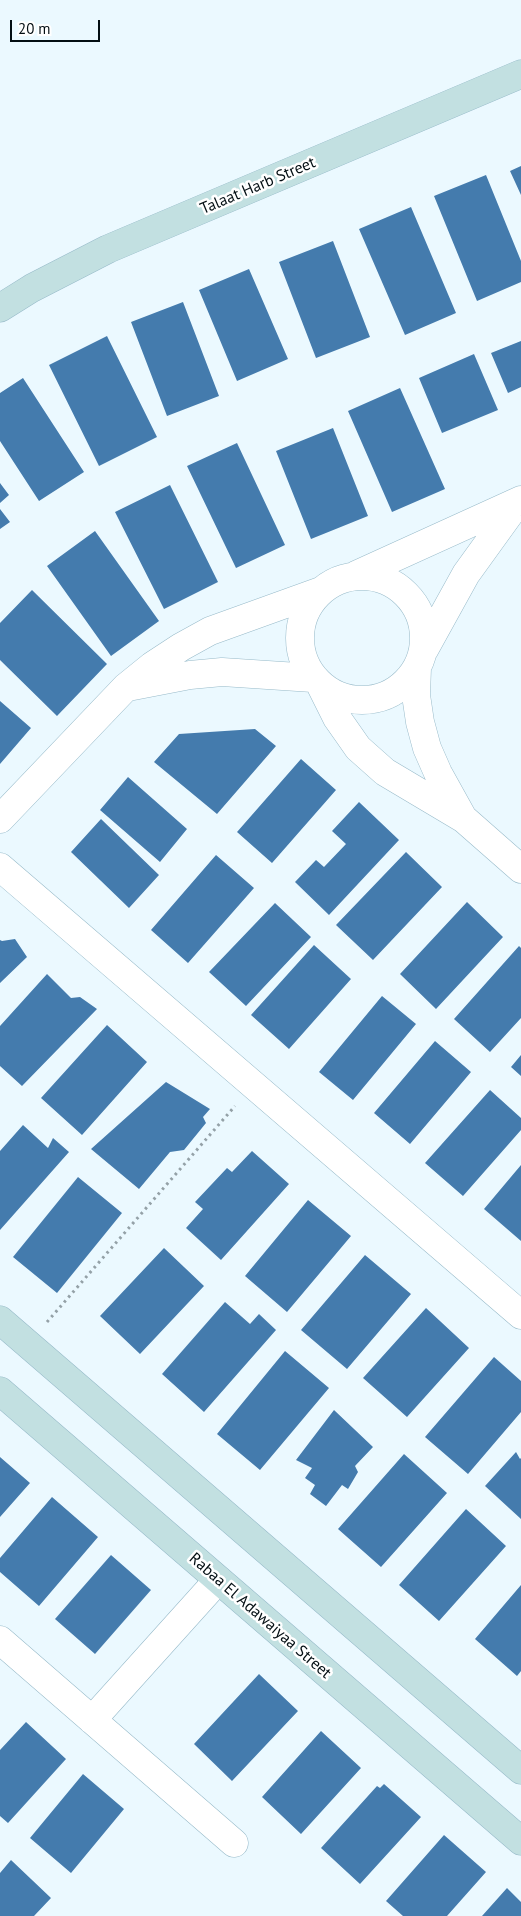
<!DOCTYPE html>
<html>
<head>
<meta charset="utf-8">
<style>
  body { margin:0 }
  #map { position:relative; width:521px; height:1916px; overflow:hidden; background:#ebf9ff; font-family:"PT Sans",sans-serif }
  canvas { display:block }
  .scale { position:absolute; left:10px; top:20px; width:90px; height:22px; box-sizing:border-box; border:2px solid #030e13; border-top:0; padding-left:6px; font-size:15px; line-height:18px; white-space:nowrap; color:#030e13; -webkit-text-stroke:4px #fff; paint-order:stroke }
</style>
</head>
<body>
<div id="map">
<canvas width="521" height="1916"></canvas>
<div class="scale">20 m</div>
</div>
<script>
const ctx = document.querySelector('canvas').getContext('2d');
ctx.lineJoin = 'round';
function paint(path, color) { ctx.fillStyle = color; ctx.fill(path, 'evenodd'); }
const toPath = rows => new Path2D(rows.map(r => 'M' + r).join(''));
function strokePath(path, color, width, dash) { ctx.strokeStyle = color; ctx.lineWidth = width; ctx.lineCap = dash ? 'butt' : 'round'; ctx.setLineDash(dash || []); ctx.stroke(path); }
function label(font, color, halo, rows, align = 'center') {
  ctx.font = font + ' "PT Sans",sans-serif'; ctx.lineWidth = 5; ctx.setLineDash([]); ctx.textBaseline = 'middle'; ctx.strokeStyle = halo; ctx.fillStyle = color; for (const [text, x, y, turn = 0] of rows) {
    ctx.save(); ctx.translate(x, y); ctx.rotate((+turn || 0) * Math.PI / 180); ctx.textAlign = isNaN(turn) ? turn : align; if (halo) ctx.strokeText(text, 0, 0); ctx.fillText(text, 0, 0); ctx.restore();
  }
}
paint(toPath([
  [521,166,521,195,510,171],
  [486,175,521,261,521,282,477,301,434,196],
  [411,207,456,313,405,335,359,229],
  [333,241,370,337,316,358,279,262],
  [249,269,288,359,237,381,199,290],
  [183,302,219,396,167,416,131,322],
  [107,336,157,437,99,466,49,365],
  [521,341,521,387,508,393,491,353],
  [474,354,498,410,442,433,419,378],
  [23,378,84,472,39,501,0,441,0,393],
  [400,388,445,489,392,512,348,411],
  [333,428,368,516,311,539,276,451],
  [237,443,285,545,236,568,187,466],
  [0,483,9,495,0,503],
  [170,485,218,582,164,609,115,512],
  [0,509,10,522,0,529],
  [95,531,159,621,111,656,47,566],
  [32,590,107,664,57,716,0,660,0,623],
  [0,701,31,728,0,764],
  [255,729,276,746,217,814,154,762,179,734],
  [301,759,336,790,272,863,237,832],
  [128,777,187,829,160,862,100,810],
  [359,802,399,840,329,915,295,882,316,860,324,867,346,844,332,831],
  [101,819,159,875,129,908,71,852],
  [406,852,442,887,373,960,336,925],
  [216,855,254,888,188,963,151,930],
  [467,902,503,937,436,1009,400,974],
  [275,903,311,937,246,1006,209,972],
  [15,939,27,957,0,983,0,940,2,941],
  [314,945,351,979,289,1049,251,1015],
  [519,946,521,948,521,1018,490,1052,454,1019],
  [47,974,71,998,80,997,97,1009,22,1086,0,1066,0,1026],
  [382,996,416,1024,353,1100,319,1072],
  [107,1025,147,1062,82,1135,41,1098],
  [435,1041,471,1072,410,1144,374,1113],
  [521,1055,521,1076,511,1067],
  [166,1082,210,1109,203,1117,206,1123,184,1150,170,1152,139,1189,91,1149],
  [490,1090,521,1118,521,1130,463,1196,425,1163],
  [23,1125,48,1148,53,1138,69,1152,0,1230,0,1151],
  [252,1151,289,1184,221,1260,186,1228,203,1209,195,1202,227,1168,232,1172],
  [521,1165,521,1241,484,1209],
  [78,1177,122,1213,57,1293,13,1257],
  [308,1200,351,1236,287,1312,245,1276],
  [164,1248,204,1286,140,1354,100,1316],
  [365,1255,411,1294,347,1369,301,1330],
  [225,1302,250,1324,259,1314,276,1330,204,1412,162,1374],
  [426,1308,469,1348,407,1417,363,1378],
  [285,1351,329,1388,260,1470,217,1434],
  [494,1357,521,1381,521,1412,468,1474,425,1437],
  [334,1410,373,1447,355,1466,358,1472,348,1489,342,1485,326,1506,310,1494,315,1485,305,1478,312,1468,296,1460],
  [516,1452,520,1459,521,1458,521,1519,485,1486],
  [404,1454,447,1493,381,1567,338,1529],
  [0,1457,30,1483,0,1517],
  [52,1497,98,1537,39,1606,0,1572,0,1558],
  [466,1509,506,1546,439,1621,399,1585],
  [111,1555,151,1590,95,1654,55,1619],
  [521,1585,521,1671,517,1676,475,1639],
  [259,1674,298,1711,232,1781,194,1744],
  [26,1722,66,1759,8,1823,0,1816,0,1750],
  [321,1731,361,1768,301,1834,262,1797],
  [83,1774,124,1809,71,1873,30,1838],
  [384,1784,421,1817,360,1884,321,1848,377,1786,380,1788],
  [444,1835,486,1872,447,1916,403,1916,386,1901],
  [11,1860,51,1898,34,1916,0,1916,0,1873],
  [507,1888,521,1902,521,1916,482,1916]
]), '#447bad');
const street = toPath([
  [356,575,521,500],
  '300 638a62 62 0 1 1 124 0a62 62 0 1 1-124 0Z',
  [424,650,466,574,518,502],
  [417,668,416,695,420,722,427,748,438,773,463,818],
  [133,686,190,675,222,672,313,678],
  [321,686,337,718,358,748,385,772,464,819,521,869],
  [0,819,126,687,152,666,181,647,210,631,321,591],
  [0,867,521,1315],
  [0,1640,234,1843],
  [92,1720,218,1580]
]);
const secondary = toPath([
  [0,308,32,288,108,249,521,74],
  [0,1320,521,1770],
  [0,1391,521,1841]
]);
strokePath(street, '#97bac9', 29);
strokePath(secondary, '#97bac9', 29);
strokePath(toPath([
  [47,1322,235,1106]
]), '#94a1a7', 3, [2.5, 4]);
strokePath(street, '#fff', 28);
strokePath(secondary, '#c2e0e1', 28);
label('16px', '#030e13', '#fff', [
  ["Talaat Harb Street",258,186,-23],
  ["Rabaa El Adawaiyaa Street",260,1616,41]
]);
</script>
</body>
</html>
